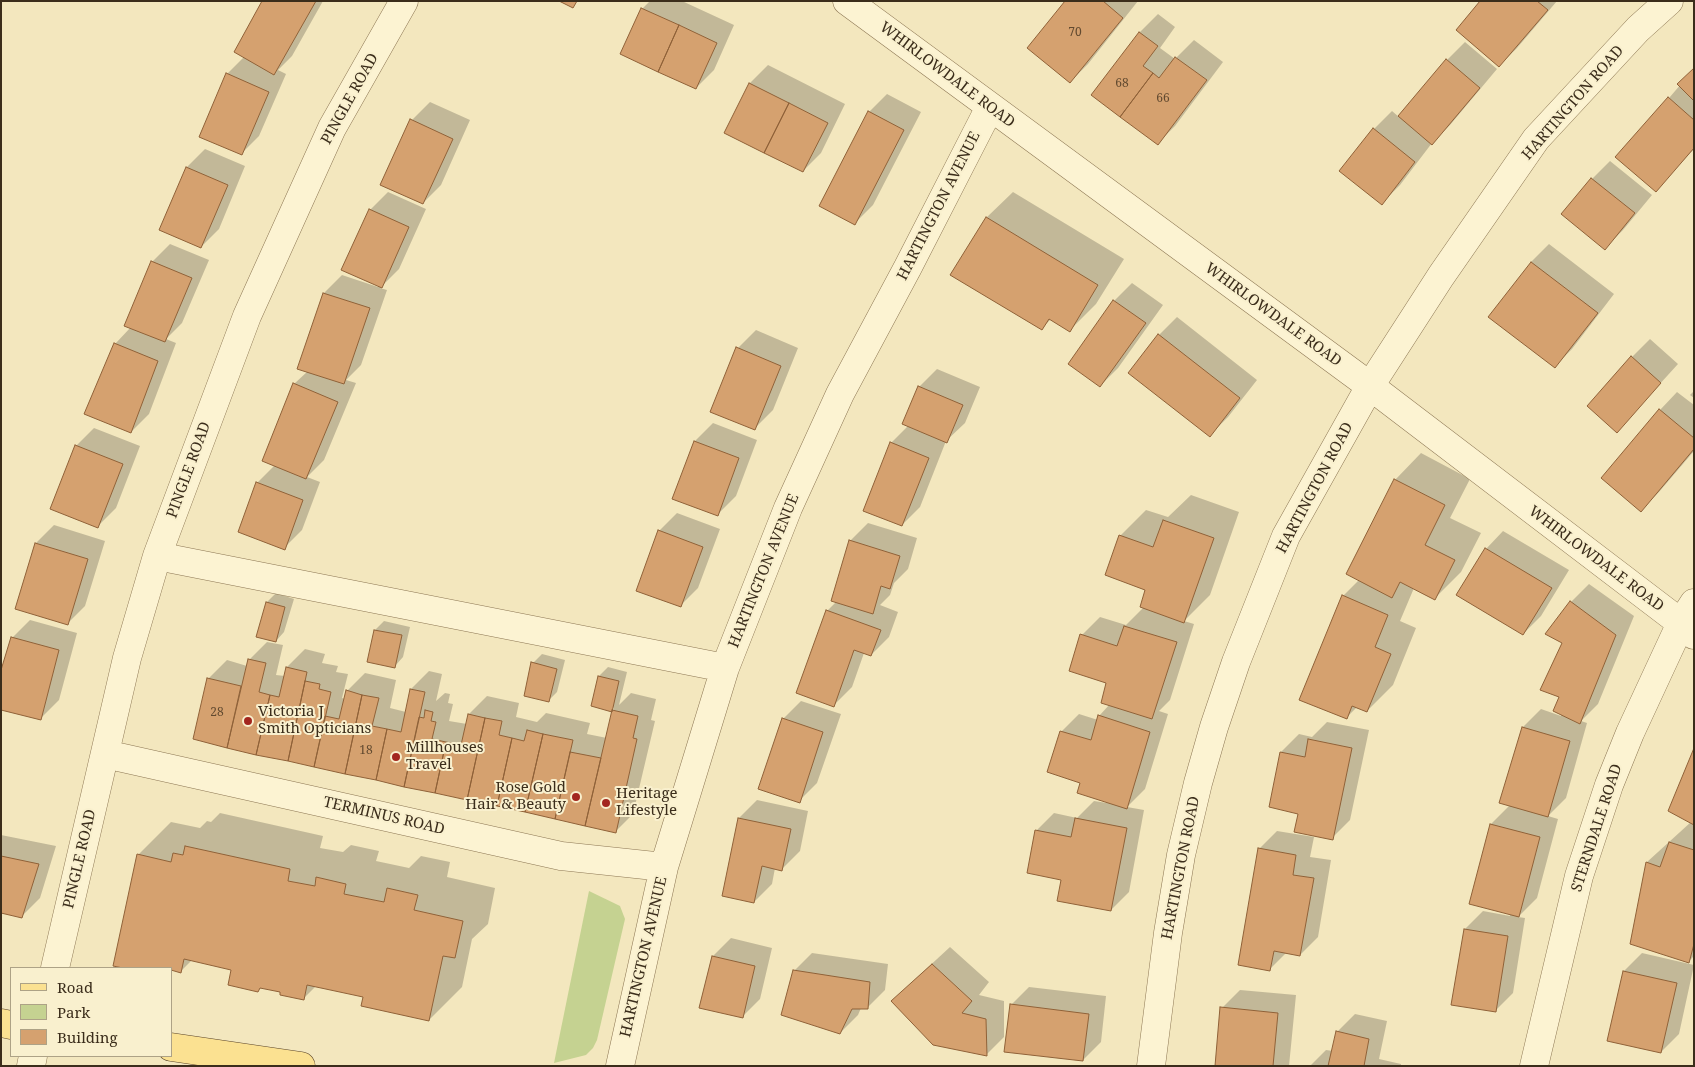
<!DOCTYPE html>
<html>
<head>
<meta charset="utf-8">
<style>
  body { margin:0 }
  #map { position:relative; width:1695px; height:1067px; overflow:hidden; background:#f3e7be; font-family:"Noto Serif",serif }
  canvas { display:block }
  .frame { position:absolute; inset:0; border:2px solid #3b2d1b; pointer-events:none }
  .legend { position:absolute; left:10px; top:967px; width:162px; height:90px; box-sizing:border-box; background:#f9f0ce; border:1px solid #ada286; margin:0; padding:6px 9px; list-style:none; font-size:15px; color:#3b2d1b }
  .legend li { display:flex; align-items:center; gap:10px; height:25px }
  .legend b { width:25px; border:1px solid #ada286 }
</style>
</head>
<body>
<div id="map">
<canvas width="1695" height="1067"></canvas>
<div class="frame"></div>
<ul class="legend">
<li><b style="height:6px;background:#fbe191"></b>Road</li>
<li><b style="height:14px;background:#c5d291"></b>Park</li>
<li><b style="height:14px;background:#d5a16f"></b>Building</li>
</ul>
</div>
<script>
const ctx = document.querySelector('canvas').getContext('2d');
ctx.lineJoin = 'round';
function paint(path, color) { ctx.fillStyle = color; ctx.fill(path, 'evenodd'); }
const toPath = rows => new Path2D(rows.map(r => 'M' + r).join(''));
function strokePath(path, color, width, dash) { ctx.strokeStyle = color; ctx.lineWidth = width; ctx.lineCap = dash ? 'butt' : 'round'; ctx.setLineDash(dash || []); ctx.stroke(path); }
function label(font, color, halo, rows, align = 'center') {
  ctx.font = font + ' "Noto Serif",serif'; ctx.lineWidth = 4; ctx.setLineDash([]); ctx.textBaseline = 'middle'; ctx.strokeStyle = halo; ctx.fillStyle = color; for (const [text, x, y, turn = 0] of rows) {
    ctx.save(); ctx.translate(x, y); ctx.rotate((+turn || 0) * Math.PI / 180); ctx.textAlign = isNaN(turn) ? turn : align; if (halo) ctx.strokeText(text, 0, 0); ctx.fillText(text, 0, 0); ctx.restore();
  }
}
paint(toPath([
  [589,891,620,906,625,919,597,1040,593,1048,586,1055,554,1063]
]), '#c5d291');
paint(toPath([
  [264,1,323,1,292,56,278,70,286,74,259,136,241,154,227,74,244,57],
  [650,1,682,1,734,25,714,70,696,88,642,9],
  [1066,1,1138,1,1088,64,1070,82],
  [1482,1,1557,1,1517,48,1499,66],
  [1158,14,1175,27,1160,48,1175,59,1194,40,1223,62,1175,126,1158,143,1093,95,1140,32],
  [1465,42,1497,69,1450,125,1432,143,1400,185,1382,203,1374,129,1392,111,1399,117,1447,60],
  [768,65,845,104,821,153,803,171,726,132,750,83],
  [1694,69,1694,149,1656,190,1669,98],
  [887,94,921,112,873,205,855,223,821,205,869,112],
  [430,102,470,120,441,185,423,203,382,184,412,120],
  [205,149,245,166,219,229,201,247,187,167],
  [1610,161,1652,195,1623,230,1605,248,1563,214,1592,179],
  [388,192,426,209,399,269,380,288,387,290,361,365,346,380,356,383,324,460,307,477,320,482,302,530,284,548,257,483,275,465,294,384,308,371,299,368,324,293,342,275,378,287,370,210],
  [1013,192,1124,259,1096,304,1070,330,1051,319,1041,329,986,218],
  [170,244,209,260,182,323,166,339,176,343,149,414,131,432,115,344,131,327,152,262],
  [1549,244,1614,294,1572,349,1555,366,1531,262],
  [1132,283,1163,305,1118,368,1100,386,1114,301],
  [1177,317,1257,380,1228,417,1210,435,1159,335],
  [756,330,798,348,773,410,755,428,738,348],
  [1650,339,1678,364,1617,431,1632,357],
  [937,369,980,387,965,423,946,441,920,507,902,525,891,443,909,425,919,387],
  [1694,391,1694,398,1690,395],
  [1677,392,1694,405,1694,451,1659,492,1641,510,1660,410],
  [713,423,757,440,736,496,718,514,674,498,695,441],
  [94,428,140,446,116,508,98,526,76,446],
  [1421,453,1470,479,1450,518,1481,533,1461,572,1435,598,1414,588,1400,621,1416,628,1393,685,1367,711,1357,707,1346,718,1343,596,1359,580,1347,574,1395,480],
  [1191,495,1239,512,1210,595,1184,621,1194,624,1170,700,1159,711,1168,714,1145,789,1127,807,1144,810,1129,892,1111,910,1062,879,1036,831,1054,813,1077,818,1094,801,1107,803,1108,801,1081,782,1061,732,1079,714,1098,720,1099,716,1110,704,1108,682,1082,635,1100,617,1126,625,1144,607,1147,589,1120,536,1146,510,1168,517],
  [677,513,720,529,698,588,680,606,659,531],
  [868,523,917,538,908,569,894,583,890,595,880,605,898,612,889,637,871,655,864,653,852,687,834,705,827,611,836,602,850,541],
  [54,525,105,541,85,606,67,624,17,608,36,543],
  [1503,531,1569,570,1541,616,1523,634,1486,549],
  [1589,584,1634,616,1598,704,1581,721,1587,723,1566,798,1548,816,1558,819,1537,898,1518,917,1525,918,1513,993,1495,1011,1465,929,1483,911,1510,916,1491,824,1510,805,1523,727,1541,709,1561,716,1560,696,1563,642,1547,633,1571,602],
  [276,593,294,599,284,632,276,641,267,602],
  [30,620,77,633,59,700,41,718,12,638],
  [384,621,410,627,403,657,395,666,369,661,375,630],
  [267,642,283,645,276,675,285,676,287,667,305,649,325,654,322,663,338,666,336,672,348,674,342,698,345,699,347,691,365,673,396,680,390,708,406,712,411,689,429,671,442,674,436,701,445,693,450,694,448,703,453,704,449,721,467,724,469,714,487,696,519,703,516,717,537,722,546,713,590,723,587,734,607,738,614,707,611,710,592,706,599,676,608,667,627,672,619,705,631,693,656,699,651,720,655,721,633,814,615,832,194,738,209,678,227,660,247,666,249,660],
  [542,654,565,660,557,692,548,701,533,663],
  [801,701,841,714,817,783,799,801,783,719],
  [1327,722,1369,730,1350,820,1332,838,1299,813,1281,752,1299,734,1312,737],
  [1694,751,1694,956,1689,961,1632,943,1647,862,1691,822],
  [757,800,808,811,800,851,782,869,775,868,772,884,754,902,739,818],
  [220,813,323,836,320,848,343,852,351,845,379,851,376,861,409,868,421,856,450,862,447,877,495,888,488,924,472,939,462,987,429,1020,365,996,316,986,303,999,262,987,258,990,233,969,192,960,181,971,162,967,160,968,129,968,114,965,138,855,171,822,200,828,207,821,211,822],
  [1277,831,1314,837,1310,857,1331,860,1318,937,1300,955,1287,952,1270,969,1259,849],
  [1,835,56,846,40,898,22,916,1,912],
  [731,938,772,948,760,999,742,1017,713,956],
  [950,947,989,982,979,995,1004,1001,1004,1037,986,1055,911,983],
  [812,953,888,964,885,990,867,1008,861,1008,858,1015,840,1033,794,971],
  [1642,953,1694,965,1679,1034,1661,1052,1624,971],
  [1029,987,1106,996,1101,1042,1083,1060,1011,1005],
  [1240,990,1296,995,1289,1066,1216,1066,1222,1008],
  [1355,1014,1387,1021,1379,1059,1401,1064,1401,1066,1310,1066,1326,1050,1333,1051,1337,1032]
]), '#0003');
const building = toPath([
  [262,1,316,1,274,75,234,52,262,1],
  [559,1,577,1,573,8,559,1],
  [1065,1,1103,1,1123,18,1070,83,1027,48,1065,1],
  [1480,1,1537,1,1548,10,1499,67,1456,30,1480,1],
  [641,8,679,25,658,72,620,54,641,8],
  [679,25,717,43,696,89,658,72,679,25],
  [1139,32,1158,46,1143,66,1153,73,1120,117,1091,95,1139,32],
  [1175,57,1207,80,1158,145,1120,117,1153,73,1159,78,1175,57],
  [1446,59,1480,88,1432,145,1398,116,1446,59],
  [1694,68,1694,101,1677,84,1694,68],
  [226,73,269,92,242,155,199,137,226,73],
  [749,83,789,103,764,153,724,133,749,83],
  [1668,97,1694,120,1694,148,1656,192,1615,157,1668,97],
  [789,103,828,123,803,172,764,153,789,103],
  [868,111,904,130,855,225,819,206,868,111],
  [410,119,453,139,423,204,380,185,410,119],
  [1373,128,1415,162,1382,205,1339,171,1373,128],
  [186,167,228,185,201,248,159,230,186,167],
  [1591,178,1635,213,1605,250,1561,214,1591,178],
  [369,209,409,227,382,288,341,270,369,209],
  [986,217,1098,285,1070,332,1049,319,1042,330,950,275,986,217],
  [151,261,192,278,165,342,124,326,151,261],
  [1531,262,1598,313,1555,368,1488,317,1531,262],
  [323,293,370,308,344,384,297,369,323,293],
  [1113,300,1146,323,1100,387,1068,364,1113,300],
  [1158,334,1240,398,1210,437,1128,373,1158,334],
  [114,343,158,361,131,433,84,414,114,343],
  [736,347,781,366,755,430,710,412,736,347],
  [1631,356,1661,383,1617,433,1587,406,1631,356],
  [293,383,338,402,306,479,262,461,293,383],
  [918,386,963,405,947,443,902,424,918,386],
  [1659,409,1694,438,1694,449,1641,512,1601,478,1659,409],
  [694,441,739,458,718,516,672,499,694,441],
  [890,442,929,458,902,526,863,511,890,442],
  [75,445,123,464,98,528,50,509,75,445],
  [1394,479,1445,505,1425,545,1455,560,1435,600,1400,582,1392,598,1346,574,1394,479],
  [256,482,303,500,285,550,238,532,256,482],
  [1163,520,1214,538,1184,623,1140,607,1145,590,1105,575,1119,535,1153,547,1163,520],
  [658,530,703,547,681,607,636,591,658,530],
  [849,540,900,556,890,589,881,586,873,614,831,601,849,540],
  [35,543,88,559,68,625,15,609,35,543],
  [1485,548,1552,588,1523,635,1456,595,1485,548],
  [1342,595,1388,615,1375,647,1391,654,1367,712,1352,706,1347,719,1299,700,1342,595],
  [1570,601,1616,635,1580,724,1553,711,1559,697,1540,690,1562,643,1545,634,1570,601],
  [266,602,285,607,276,642,256,637,266,602],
  [826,610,881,630,871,656,854,650,834,707,796,693,826,610],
  [1124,626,1177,642,1152,719,1101,703,1106,683,1069,671,1080,634,1117,646,1124,626],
  [374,630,402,635,395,668,367,662,374,630],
  [11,637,59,650,41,720,1,710,1,670,11,637],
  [248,659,266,663,259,692,270,695,256,755,227,748,248,659],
  [531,662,557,669,549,702,524,696,531,662],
  [286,667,307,672,288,761,256,755,270,695,279,697,286,667],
  [598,676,619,681,612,712,591,706,598,676],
  [207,678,241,686,227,748,193,739,207,678],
  [305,681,320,684,319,689,331,692,314,767,288,761,305,681],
  [410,689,425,692,404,787,376,780,387,729,401,732,410,689],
  [346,690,362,695,345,774,314,767,325,716,339,719,346,690],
  [362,695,379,698,372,726,387,729,376,780,345,774,362,695],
  [425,710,433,712,431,721,436,722,432,739,446,742,435,793,404,787,419,717,424,718,425,710],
  [612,710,638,716,633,738,637,739,616,833,585,826,612,710],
  [468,714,485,718,467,800,435,793,446,742,461,745,468,714],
  [1098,715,1150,732,1127,809,1077,793,1080,783,1047,772,1060,731,1091,740,1098,715],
  [485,718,502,721,499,735,512,738,497,806,467,800,485,718],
  [782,718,823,732,800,803,758,789,782,718],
  [1522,727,1570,741,1548,817,1499,803,1522,727],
  [527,730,543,734,525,812,497,806,512,738,524,741,527,730],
  [543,734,573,740,555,819,525,812,543,734],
  [1308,739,1352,748,1333,840,1294,832,1298,814,1269,807,1280,752,1305,757,1308,739],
  [1694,748,1694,825,1668,811,1694,748],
  [570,752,601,758,585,826,555,819,570,752],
  [738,818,791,829,782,871,762,866,754,903,722,896,738,818],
  [1075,818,1127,828,1111,911,1057,901,1061,880,1027,873,1035,830,1071,837,1075,818],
  [1490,824,1540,837,1519,917,1469,904,1490,824],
  [1669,842,1694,850,1694,944,1689,963,1630,944,1646,862,1660,867,1669,842],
  [185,846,290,869,288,881,315,886,316,877,346,884,344,894,384,902,387,888,418,895,414,910,463,921,455,958,443,956,429,1021,361,1006,363,997,307,985,304,1000,280,995,280,992,260,988,258,992,228,985,231,970,184,959,181,973,171,970,171,968,123,968,113,966,137,854,171,862,173,853,183,855,185,846],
  [1258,848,1296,855,1293,875,1314,878,1300,956,1274,951,1270,971,1238,965,1258,848],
  [1,856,39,864,22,918,1,913,1,856],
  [1464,929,1508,936,1496,1012,1451,1005,1464,929],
  [712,956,755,966,743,1018,699,1008,712,956],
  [932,964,972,1001,962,1013,986,1019,987,1056,933,1045,891,1001,932,964],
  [793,970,870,982,868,1009,852,1009,840,1034,781,1015,793,970],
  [1623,971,1677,983,1661,1053,1607,1041,1623,971],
  [1010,1004,1089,1014,1083,1061,1004,1052,1010,1004],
  [1220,1007,1278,1013,1273,1066,1215,1066,1220,1007],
  [1336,1031,1369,1039,1364,1066,1328,1066,1336,1031]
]);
paint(building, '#d5a16f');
strokePath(building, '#8f6138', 1);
const minor = toPath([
  [847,1,1370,386,1681,623,1694,635],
  [157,556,725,668],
  [105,754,561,856,664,867],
  [55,968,127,658,157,556,247,316,332,128,404,1],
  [31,1066,33,1056],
  [620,1066,664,867,725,668,788,508,840,394,908,267,990,107],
  [1151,1066,1168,933,1181,855,1198,783,1214,727,1236,662,1286,536,1370,386,1441,276,1536,139,1638,29,1669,1],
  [1534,1066,1579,876,1609,785,1630,733,1681,623,1694,603]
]);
const major = toPath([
  [1,1023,11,1025],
  [171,1047,301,1066]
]);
strokePath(minor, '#8d7754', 29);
strokePath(major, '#5a4429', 29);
strokePath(minor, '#fcf3d2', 28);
strokePath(major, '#fbe191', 28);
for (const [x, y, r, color] of [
  [248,721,5,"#a3261e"],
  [396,757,5,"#a3261e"],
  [576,797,5,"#a3261e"],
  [606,803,5,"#a3261e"]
]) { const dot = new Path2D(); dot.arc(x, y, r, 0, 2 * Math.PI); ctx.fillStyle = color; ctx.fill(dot); strokePath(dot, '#f9f0ce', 2); }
label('12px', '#624a30', null, [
  ["70",1075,33],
  ["68",1122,84],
  ["66",1163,99],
  ["28",217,713],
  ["18",366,751]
]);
label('15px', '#3b2d1b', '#f9f0ce', [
  ["WHIRLOWDALE ROAD",947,75,37],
  ["PINGLE ROAD",350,99,-61],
  ["HARTINGTON ROAD",1573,103,-49],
  ["HARTINGTON AVENUE",939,206,-63],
  ["WHIRLOWDALE ROAD",1273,315,36],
  ["PINGLE ROAD",189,470,-70],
  ["HARTINGTON ROAD",1315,488,-62],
  ["WHIRLOWDALE ROAD",1596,559,37],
  ["HARTINGTON AVENUE",764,571,-68],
  ["TERMINUS ROAD",384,816,13],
  ["STERNDALE ROAD",1597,828,-72],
  ["PINGLE ROAD",80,859,-77],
  ["HARTINGTON ROAD",1181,868,-79],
  ["HARTINGTON AVENUE",644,957,-77]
]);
label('15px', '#3b2d1b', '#f9f0ce', [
  ["Victoria J",258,712],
  ["Smith Opticians",258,729],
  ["Millhouses",406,748],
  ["Travel",406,765],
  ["Rose Gold",566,788,"right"],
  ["Hair & Beauty",566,805,"right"],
  ["Heritage",616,794],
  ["Lifestyle",616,811]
], 'left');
</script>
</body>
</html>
